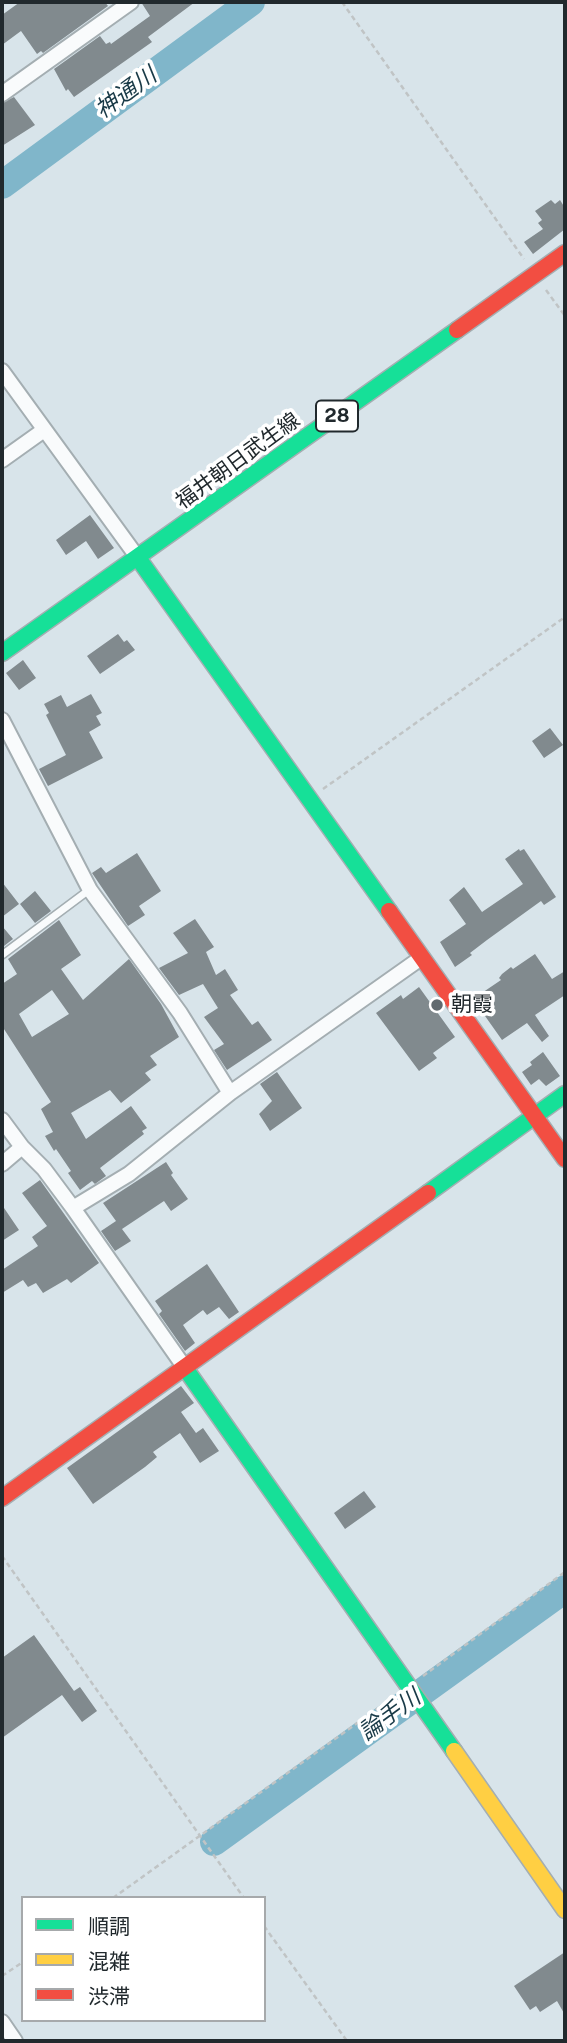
<!DOCTYPE html>
<html>
<head>
<meta charset="utf-8">
<style>
  body { margin:0 }
  #map { position:relative; width:567px; height:2043px; overflow:hidden; background:#d8e4ea; font-family:"Public Sans","Noto Sans JP",sans-serif }
  canvas { display:block }
  .frame { position:absolute; inset:0; border:4px solid #21292d; pointer-events:none }
  .legend { position:absolute; left:21px; top:1896px; width:245px; height:126px; box-sizing:border-box; background:#fff; border:2px solid #a6a9ab; margin:0; padding:9px 12px; list-style:none; font-size:21px; color:#21292d }
  .legend li { display:flex; align-items:center; gap:14px; height:35px }
  .legend b { width:35px; border:2px solid #a6a9ab }
</style>
</head>
<body>
<div id="map">
<canvas width="567" height="2043"></canvas>
<div class="frame"></div>
<ul class="legend">
<li><b style="height:9px;background:#16e098"></b>順調</li>
<li><b style="height:9px;background:#ffcf43"></b>混雑</li>
<li><b style="height:9px;background:#f24e42"></b>渋滞</li>
</ul>
</div>
<script>
const ctx = document.querySelector('canvas').getContext('2d');
ctx.lineJoin = 'round';
const toPath = rows => new Path2D(rows.map(r => 'M' + r).join(''));
function strokePath(path, color, width, dash) { ctx.strokeStyle = color; ctx.lineWidth = width; ctx.lineCap = dash ? 'butt' : 'round'; ctx.setLineDash(dash || []); ctx.stroke(path); }
function paint(path, color) { ctx.fillStyle = color; ctx.fill(path, 'evenodd'); }
function label(font, color, halo, rows, align = 'center') {
  ctx.font = font + ' "Public Sans","Noto Sans JP",sans-serif'; ctx.lineWidth = 7; ctx.setLineDash([]); ctx.textBaseline = 'middle'; ctx.strokeStyle = halo; ctx.fillStyle = color; for (const [text, x, y, turn = 0] of rows) {
    ctx.save(); ctx.translate(x, y); ctx.rotate((+turn || 0) * Math.PI / 180); ctx.textAlign = isNaN(turn) ? turn : align; if (halo) ctx.strokeText(text, 0, 0); ctx.fillText(text, 0, 0); ctx.restore();
  }
}
strokePath(toPath([
  [2,185,251,2],
  [214,1842,565,1589]
]), '#80b6ca', 28);
paint(toPath([
  [20,2,105,2,108,6,43,53,41,51,37,54,21,31,2,45,2,15],
  [141,2,195,2,148,37,152,42,74,97,68,89,66,91,54,69,100,36,106,44,110,42,111,44,150,16],
  [14,97,35,125,2,146,2,103],
  [551,200,555,204,560,200,565,208,565,229,533,254,524,242,543,229,538,223,542,220,535,211],
  [90,515,114,548,98,559,86,541,66,555,56,540],
  [118,634,124,642,127,640,135,650,100,674,87,656],
  [23,660,36,678,19,690,6,673],
  [91,694,102,713,96,716,101,725,89,732,103,758,48,786,39,769,66,755,46,715,49,713,44,704,61,695,67,707],
  [550,728,563,745,544,758,532,741],
  [519,849,520,851,524,849,556,897,544,905,541,901,487,940,470,953,472,955,455,967,440,942,466,924,449,900,464,887,482,912,523,884,505,859],
  [137,853,161,891,139,906,145,915,128,926,92,873,101,867,106,873],
  [2,882,19,904,2,917],
  [35,891,51,911,35,923,20,904],
  [195,919,214,947,206,952,216,975,225,969,238,990,230,995,252,1025,258,1021,272,1040,227,1070,214,1050,224,1044,204,1017,218,1008,203,984,179,995,159,968,188,953,173,933],
  [59,920,81,955,61,969,83,1000,129,959,161,1004,179,1037,150,1056,157,1065,145,1073,151,1080,121,1103,110,1090,71,1113,86,1139,131,1106,147,1128,142,1131,144,1134,100,1168,106,1176,95,1184,92,1181,80,1190,68,1173,71,1171,56,1149,54,1151,45,1136,53,1132,41,1109,51,1102,2,1026,2,984,17,974,8,959],
  [52,990,69,1014,32,1037,19,1014],
  [2,926,13,939,4,946,2,941],
  [535,954,552,979,565,971,565,995,535,1015,549,1036,542,1042,527,1023,502,1040,473,999,501,980,499,978,502,974,511,967,513,969],
  [419,987,455,1037,433,1053,437,1058,419,1071,376,1013,401,995,403,999],
  [543,1052,560,1076,546,1086,539,1079,531,1085,522,1072,532,1065,530,1062],
  [277,1072,302,1108,270,1131,259,1114,272,1101,260,1084],
  [166,1162,173,1173,171,1175,188,1199,171,1211,164,1201,122,1229,131,1241,115,1251,101,1231,116,1221,103,1203],
  [40,1180,99,1263,71,1283,67,1279,43,1293,36,1283,28,1287,23,1280,2,1293,2,1270,38,1246,32,1237,47,1226,22,1193],
  [2,1205,19,1230,2,1241],
  [207,1264,239,1312,229,1319,219,1307,207,1315,203,1310,183,1325,195,1343,185,1351,159,1314,162,1311,155,1301],
  [181,1386,194,1403,181,1412,196,1433,203,1428,219,1451,200,1463,180,1433,153,1452,157,1457,145,1467,93,1504,67,1468],
  [364,1491,376,1507,345,1529,334,1513],
  [34,1635,74,1691,80,1687,97,1711,82,1722,62,1695,2,1738,2,1658],
  [565,1952,565,2015,557,2001,540,2012,536,2006,530,2010,514,1986]
]), '#818a8e');
const lane = toPath([
  [2,955,89,890]
]);
const street = toPath([
  [2,94,131,2],
  [2,371,138,558],
  [2,460,44,430],
  [2,720,90,890,180,1013,230,1093],
  [2,1120,22,1147,44,1169,73,1208,185,1368],
  [2,1164,22,1147],
  [73,1208,129,1174,230,1093,421,958],
  [2,2022,15,2041]
]);
const fast = toPath([
  [138,558,389,911],
  [2,653,457,330],
  [428,1193,565,1094],
  [185,1368,454,1751]
]);
const slow = toPath([
  [454,1751,565,1910]
]);
const jam = toPath([
  [457,330,565,253],
  [389,911,565,1159],
  [2,1498,428,1193]
]);
strokePath(lane, '#a4aeb2', 10);
strokePath(street, '#a4aeb2', 18);
strokePath(fast, '#a4aeb2', 19);
strokePath(slow, '#a4aeb2', 19);
strokePath(jam, '#a4aeb2', 19);
strokePath(toPath([
  [342,2,524,259],
  [546,290,565,316],
  [323,789,565,617],
  [2,1556,244,1898],
  [423,1676,565,1572],
  [113,1898,395,1696],
  [264,1926,347,2041],
  [2,1976,23,1962]
]), '#c0c4c5', 2.5, [5, 3.5]);
strokePath(lane, '#f9fbfc', 7);
strokePath(street, '#f9fbfc', 14);
strokePath(fast, '#16e098', 16);
strokePath(slow, '#ffcf43', 16);
strokePath(jam, '#f24e42', 16);
for (const [x, y, r, color] of [
  [437,1005,7,"#616a6f"]
]) { const dot = new Path2D(); dot.arc(x, y, r, 0, 2 * Math.PI); ctx.fillStyle = color; ctx.fill(dot); strokePath(dot, '#fff', 2.5); }
for (const [x, y, w] of [
  [337,416,42]
]) { const box = new Path2D(); box.roundRect(x - w / 2, y - 15.5, w, 31, 5); ctx.fillStyle = '#fff'; ctx.fill(box); strokePath(box, '#21292d', 2); }
label('bold 19px', '#21292d', null, [
  ["28",337,416]
]);
label('21px', '#21292d', '#fff', [
  ["福井朝日武生線",238,461,-36]
]);
label('21px', '#21292d', '#fff', [
  ["朝霞",451,1005]
], 'left');
label('italic 23px', '#193a47', '#fff', [
  ["神通川",126,93,-36],
  ["論手川",390,1715,-36]
]);
</script>
</body>
</html>
